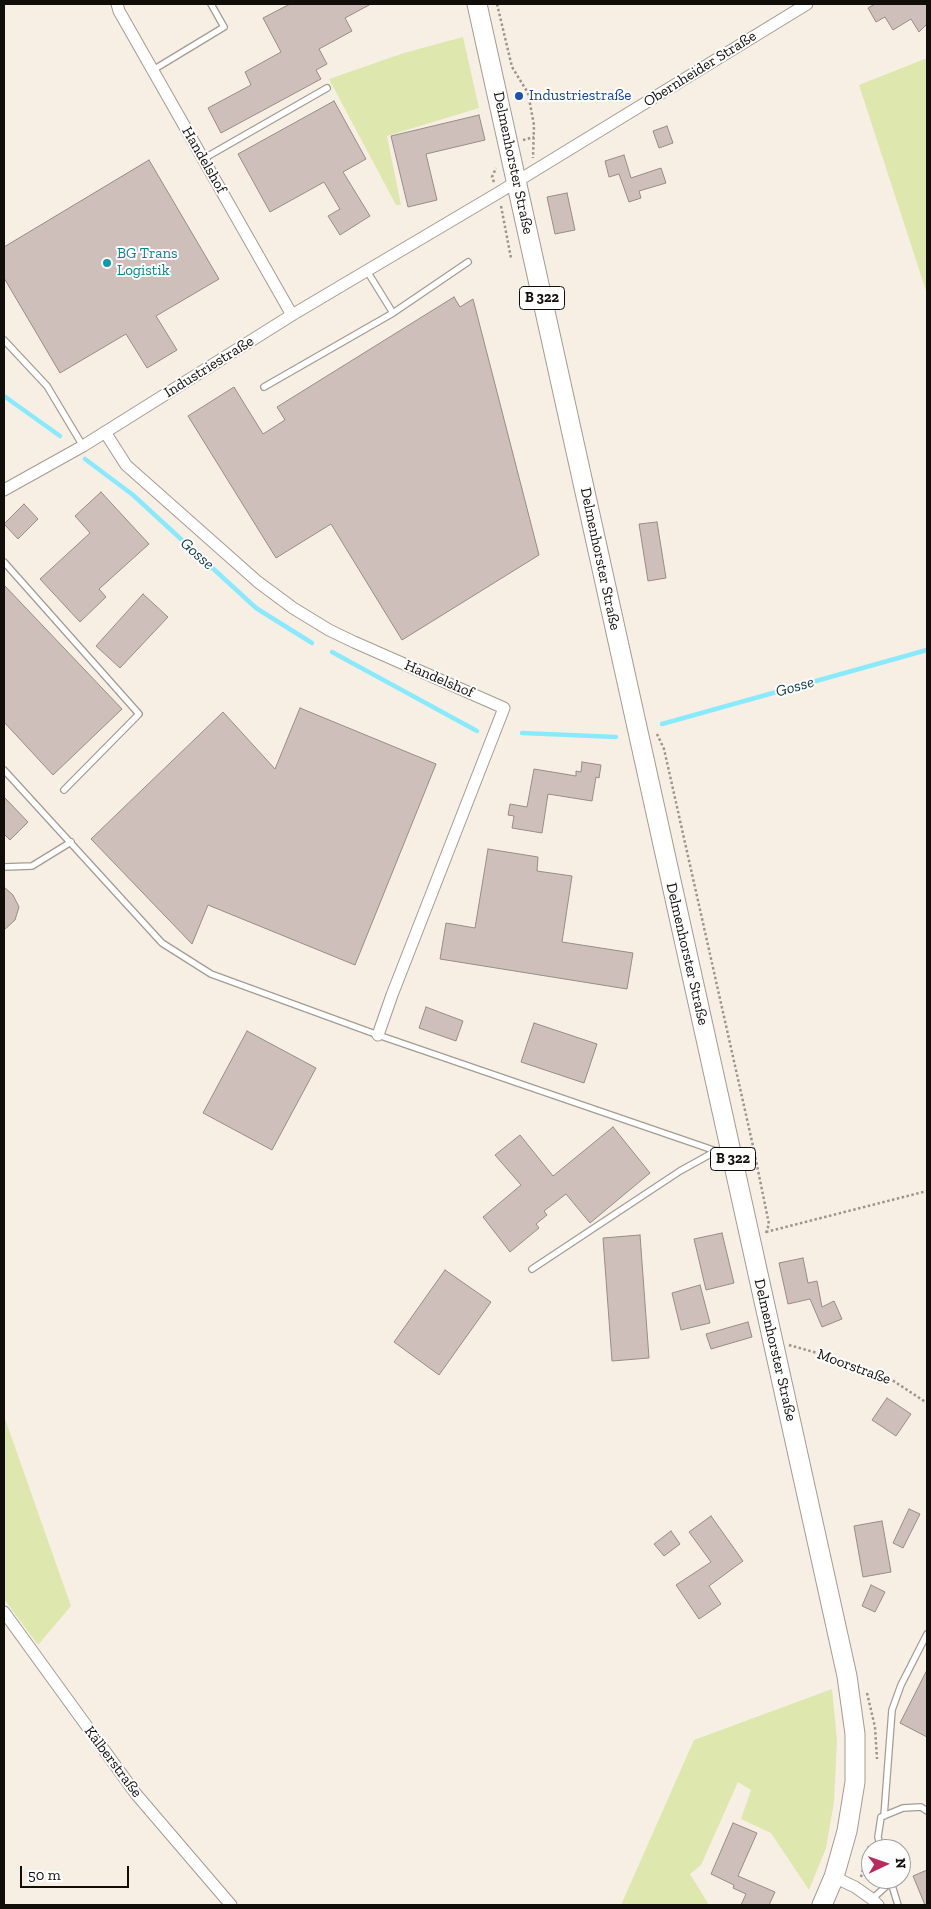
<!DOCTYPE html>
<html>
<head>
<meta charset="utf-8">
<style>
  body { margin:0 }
  #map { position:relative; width:931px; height:1909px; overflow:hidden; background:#f8efe4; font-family:"Zilla Slab",serif }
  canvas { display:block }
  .frame { position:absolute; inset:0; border:5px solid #110e0a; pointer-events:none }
  .north { position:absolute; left:861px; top:1839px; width:50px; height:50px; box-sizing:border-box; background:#fefefe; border:1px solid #9f9e9c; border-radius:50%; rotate:87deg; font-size:14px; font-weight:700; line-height:20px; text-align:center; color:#110e0a }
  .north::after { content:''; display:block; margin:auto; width:18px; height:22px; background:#b82b5f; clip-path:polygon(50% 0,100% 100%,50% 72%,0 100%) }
  .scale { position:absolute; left:20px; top:1866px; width:109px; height:22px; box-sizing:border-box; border:2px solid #110e0a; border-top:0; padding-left:6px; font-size:15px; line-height:18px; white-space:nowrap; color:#110e0a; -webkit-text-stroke:4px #fefefe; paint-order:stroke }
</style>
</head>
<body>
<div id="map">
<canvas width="931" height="1909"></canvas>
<div class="frame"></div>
<div class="north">N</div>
<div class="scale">50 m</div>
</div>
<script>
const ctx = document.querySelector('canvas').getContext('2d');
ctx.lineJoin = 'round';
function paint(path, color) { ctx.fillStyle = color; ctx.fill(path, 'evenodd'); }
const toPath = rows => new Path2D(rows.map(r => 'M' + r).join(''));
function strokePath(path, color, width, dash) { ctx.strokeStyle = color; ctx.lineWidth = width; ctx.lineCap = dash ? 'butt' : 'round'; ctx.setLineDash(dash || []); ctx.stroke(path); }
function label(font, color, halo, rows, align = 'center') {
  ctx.font = font + ' "Zilla Slab",serif'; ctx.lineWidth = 4; ctx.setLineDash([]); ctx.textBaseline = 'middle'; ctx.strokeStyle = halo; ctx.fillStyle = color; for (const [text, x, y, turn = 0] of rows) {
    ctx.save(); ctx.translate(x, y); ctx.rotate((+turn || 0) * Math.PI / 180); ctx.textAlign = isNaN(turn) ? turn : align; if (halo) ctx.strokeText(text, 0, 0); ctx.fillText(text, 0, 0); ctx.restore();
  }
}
paint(toPath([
  [463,37,479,108,387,136,401,205,396,205,329,79,404,53],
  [927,58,927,294,859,85],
  [4,1416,71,1606,38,1645,4,1599],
  [832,1689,837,1740,834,1802,826,1848,809,1890,771,1833,741,1819,751,1790,738,1782,701,1865,690,1874,709,1905,621,1905,694,1740]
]), '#dee7ae');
strokePath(toPath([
  [4,396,60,436],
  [85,459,133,495,256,608,312,643],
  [332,652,477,731],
  [662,724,927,650],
  [522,733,616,737]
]), '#89eafd', 4.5);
const building = toPath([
  [290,4,371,4,345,18,352,31,319,49,327,64,316,70,321,79,221,133,208,108,251,85,245,72,281,52,263,18,290,4],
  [875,4,927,4,927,24,919,32,911,19,893,30,885,17,876,22,868,8,875,4],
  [334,101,366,159,343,172,370,216,340,235,328,216,340,209,324,182,270,212,238,154,334,101],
  [479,115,485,140,426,154,437,200,408,207,391,136,479,115],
  [667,126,673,143,659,148,653,131,667,126],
  [624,155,631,178,661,168,666,183,639,191,641,198,629,202,619,174,609,177,605,161,624,155],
  [149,160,219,279,156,316,177,350,147,368,126,334,60,373,4,278,4,247,149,160],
  [567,193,575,230,555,234,547,197,567,193],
  [454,297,460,307,473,299,539,555,402,640,331,524,276,558,188,416,234,387,263,434,285,420,277,407,454,297],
  [101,492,149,544,99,589,106,597,80,622,40,579,90,533,75,516,101,492],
  [24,504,38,519,18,539,4,524,24,504],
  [657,522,666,578,648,581,639,524,657,522],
  [4,585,122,709,53,775,4,722,4,585],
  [143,594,168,617,120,668,96,646,143,594],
  [300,708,436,764,355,965,208,905,192,944,91,839,223,712,275,769,300,708],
  [582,762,601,765,599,778,596,777,592,801,548,794,542,833,512,828,514,816,508,815,510,804,527,807,534,769,576,776,576,771,581,772,582,762],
  [4,797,28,822,10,840,4,834,4,797],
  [488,849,538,857,537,871,572,876,562,942,633,953,627,989,440,959,446,923,475,928,488,849],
  [4,887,13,895,19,907,15,920,4,930,4,887],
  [426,1007,463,1021,456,1041,419,1028,426,1007],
  [534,1023,597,1044,584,1083,521,1062,534,1023],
  [247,1031,316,1068,272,1150,203,1113,247,1031],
  [613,1127,650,1173,590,1223,566,1194,544,1211,547,1215,536,1224,539,1228,510,1252,483,1217,521,1185,495,1155,520,1135,553,1176,613,1127],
  [722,1233,734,1283,706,1290,694,1239,722,1233],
  [640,1235,649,1358,612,1361,603,1238,640,1235],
  [803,1258,808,1283,817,1281,822,1307,834,1301,842,1319,822,1327,810,1299,788,1304,779,1263,803,1258],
  [445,1270,491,1302,439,1375,394,1342,445,1270],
  [700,1285,710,1323,681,1330,672,1293,700,1285],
  [748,1322,752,1337,711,1349,706,1334,748,1322],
  [887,1398,911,1414,896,1436,872,1420,887,1398],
  [909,1509,920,1514,903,1548,893,1543,909,1509],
  [711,1516,743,1561,709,1586,721,1604,699,1619,676,1585,711,1562,689,1532,711,1516],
  [882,1521,891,1572,863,1577,854,1526,882,1521],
  [671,1531,680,1544,664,1556,654,1544,671,1531],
  [871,1585,885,1592,875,1612,862,1606,871,1585],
  [927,1670,927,1737,900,1723,927,1670],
  [733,1823,757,1833,738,1876,775,1892,769,1905,741,1905,746,1894,733,1888,734,1885,711,1874,733,1823],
  [927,1870,927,1905,925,1905,913,1876,927,1870]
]);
paint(building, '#cebfbb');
strokePath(building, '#998b87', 1);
const service = toPath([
  [153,70,224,27,211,4],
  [203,159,327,88],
  [393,313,468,262],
  [4,340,47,386,83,446],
  [264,387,393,313,367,271],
  [4,562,139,714,64,790],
  [4,770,162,943,211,974,378,1035,716,1151,726,1150],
  [4,867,32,866,71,842],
  [532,1269,680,1171,716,1151],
  [884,1816,892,1710,901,1685,927,1634],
  [881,1849,878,1837,881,1817,903,1808,921,1807,927,1811],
  [890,1879,898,1905],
  [872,1899,891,1882]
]);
const minor = toPath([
  [117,4,119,11,292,315],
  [105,432,126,465,258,582,293,608,329,630,354,642,504,708,392,995,378,1035],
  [4,490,83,446,292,315,498,193,807,4],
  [4,1612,136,1794,231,1905],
  [834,1877,855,1887,872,1899,878,1905]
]);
const primary = toPath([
  [477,4,847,1676,855,1734,855,1782,847,1831,834,1877,822,1905]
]);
strokePath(service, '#a49c91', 8);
strokePath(minor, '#a49c91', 13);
strokePath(primary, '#a49c91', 21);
strokePath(toPath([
  [497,4,512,67,528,93,534,125,533,158],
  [523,140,534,137],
  [494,182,492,177,496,168],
  [501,206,511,258],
  [657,734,664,749,753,1146,769,1224,766,1233],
  [766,1232,927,1191],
  [789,1345,835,1358,889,1378,927,1403],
  [867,1693,875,1727,877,1759],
  [861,1877,869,1846]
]), '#9c958d', 2.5, [2.5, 2.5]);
strokePath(service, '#fff', 5.5);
strokePath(minor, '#fff', 11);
strokePath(primary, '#fff', 19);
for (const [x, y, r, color] of [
  [519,96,5,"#1a4fb4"],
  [107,263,5,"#0f9aa8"]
]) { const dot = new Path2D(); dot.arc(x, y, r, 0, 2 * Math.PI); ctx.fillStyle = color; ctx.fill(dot); strokePath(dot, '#fefefe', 2); }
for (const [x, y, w] of [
  [542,298,45],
  [733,1159,45]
]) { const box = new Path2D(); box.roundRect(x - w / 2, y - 11.5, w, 23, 4); ctx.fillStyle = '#fefefe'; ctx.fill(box); strokePath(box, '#110e0a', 1); }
label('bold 14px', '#110e0a', null, [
  ["B 322",542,298],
  ["B 322",733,1159]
]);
label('15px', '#110e0a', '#fefefe', [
  ["Obernheider Straße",700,69,-32],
  ["Handelshof",204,160,60],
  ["Delmenhorster Straße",513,163,78],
  ["Industriestraße",209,367,-32],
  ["Delmenhorster Straße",600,559,78],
  ["Handelshof",439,679,23],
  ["Delmenhorster Straße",687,954,77],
  ["Delmenhorster Straße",775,1350,77],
  ["Moorstraße",854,1367,20],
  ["Kälberstraße",113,1762,53]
]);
label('15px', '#164399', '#fefefe', [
  ["Industriestraße",529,96]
], 'left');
label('15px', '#0d838f', '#fefefe', [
  ["BG Trans",117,254],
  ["Logistik",117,271]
], 'left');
label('italic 16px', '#093941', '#fefefe', [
  ["Gosse",197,554,42],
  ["Gosse",795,687,-16]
]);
</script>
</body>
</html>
